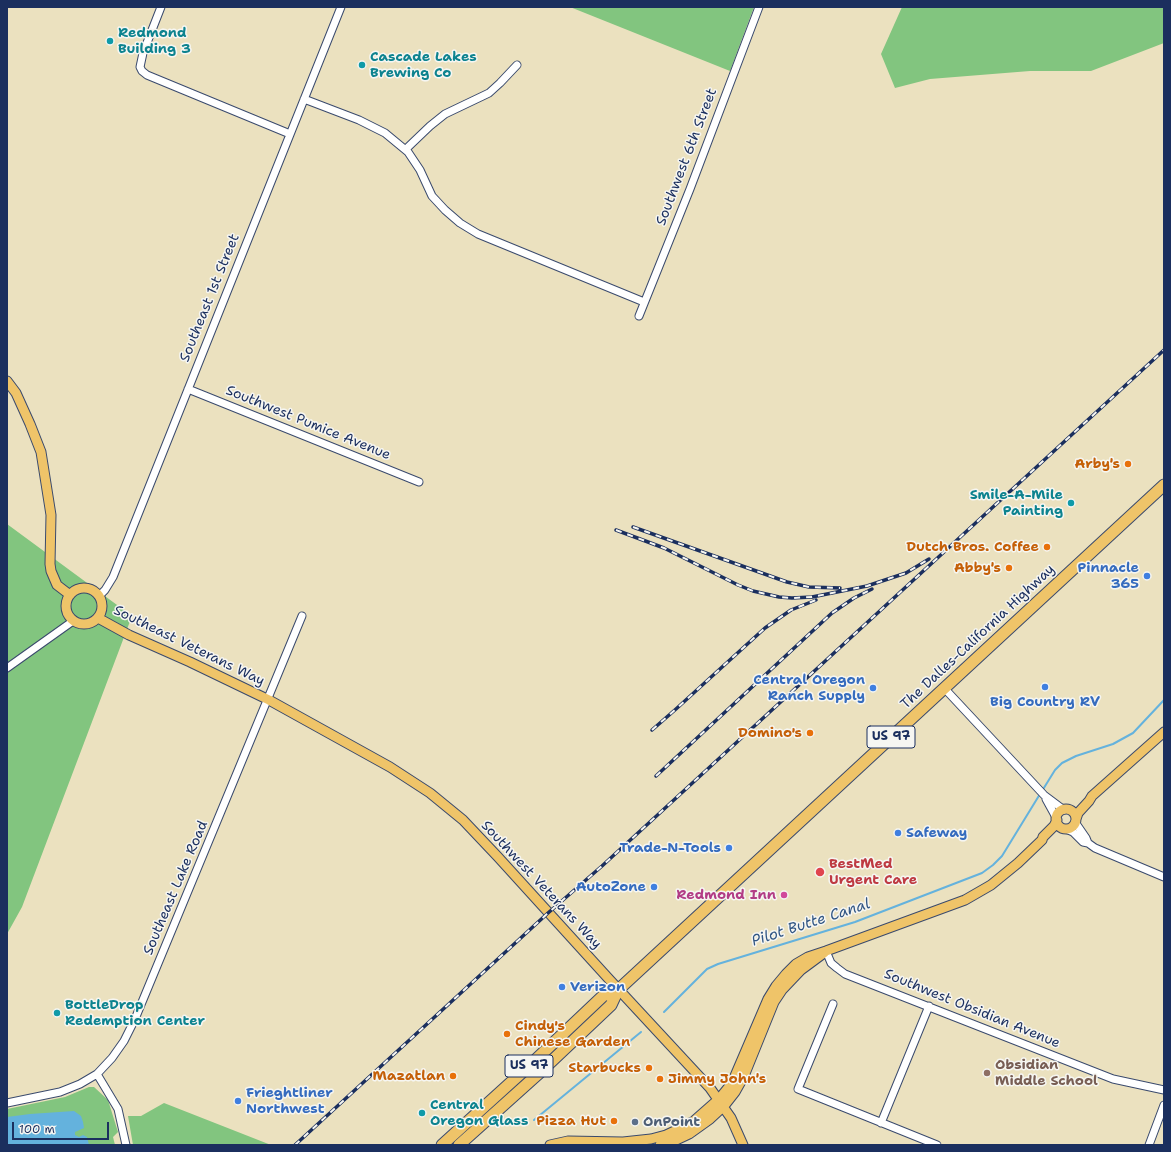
<!DOCTYPE html>
<html>
<head>
<meta charset="utf-8">
<style>
  body { margin:0 }
  #map { position:relative; width:1171px; height:1152px; overflow:hidden; background:#ebe1bf; font-family:"Shantell Sans",sans-serif }
  canvas { display:block }
  .frame { position:absolute; inset:0; border:8px solid #1b2f5e; pointer-events:none }
  .scale { position:absolute; left:12px; top:1122px; width:97px; height:18px; box-sizing:border-box; border:2px solid #1b2f5e; border-top:0; padding-left:5px; font-size:12px; line-height:14px; white-space:nowrap; color:#1b2f5e; -webkit-text-stroke:3px #f6f6f2; paint-order:stroke }
</style>
</head>
<body>
<div id="map">
<canvas width="1171" height="1152"></canvas>
<div class="frame"></div>
<div class="scale">100 m</div>
</div>
<script>
const ctx = document.querySelector('canvas').getContext('2d');
ctx.lineJoin = 'round';
function paint(path, color) { ctx.fillStyle = color; ctx.fill(path, 'evenodd'); }
const toPath = rows => new Path2D(rows.map(r => 'M' + r).join(''));
function strokePath(path, color, width, dash) { ctx.strokeStyle = color; ctx.lineWidth = width; ctx.lineCap = dash ? 'butt' : 'round'; ctx.setLineDash(dash || []); ctx.stroke(path); }
function label(font, color, halo, rows, align = 'center') {
  ctx.font = font + ' "Shantell Sans",sans-serif'; ctx.lineWidth = 3; ctx.setLineDash([]); ctx.textBaseline = 'middle'; ctx.strokeStyle = halo; ctx.fillStyle = color; for (const [text, x, y, turn = 0] of rows) {
    ctx.save(); ctx.translate(x, y); ctx.rotate((+turn || 0) * Math.PI / 180); ctx.textAlign = isNaN(turn) ? turn : align; if (halo) ctx.strokeText(text, 0, 0); ctx.fillText(text, 0, 0); ctx.restore();
  }
}
paint(toPath([
  [570,7,754,7,730,71],
  [902,7,1164,7,1164,43,1091,71,1030,71,930,79,895,88,881,54],
  [7,524,132,616,22,907,7,934],
  [89,1087,94,1087,108,1100,118,1132,113,1137,115,1145,7,1145,7,1109,65,1097],
  [164,1103,271,1145,133,1145,128,1116,141,1116]
]), '#82c57f');
paint(toPath([
  [74,1111,81,1116,83,1122,84,1128,75,1132,75,1135,79,1137,83,1135,87,1137,89,1145,7,1145,7,1117,30,1114]
]), '#64b2dd');
strokePath(toPath([
  [1042,791,1055,770,1062,763,1076,756,1113,744,1133,733,1164,700],
  [664,1012,707,969,718,964,855,922,982,873,993,865,1002,856,1040,794],
  [534,1120,641,1032]
]), '#64b2dd', 2);
const minor = toPath([
  [161,7,143,53,140,67,142,71,147,75,290,134],
  [304,99,359,120,385,133,408,152,420,170,432,196,445,210,460,223,478,234,644,302],
  [406,149,430,126,445,114,489,93,500,83,517,65],
  [639,316,690,189,759,7],
  [188,389,419,482],
  [99,596,105,590,113,577,341,7],
  [7,668,73,621],
  [945,689,1044,795,1064,810],
  [1046,799,1057,819],
  [1075,822,1086,838,1088,843],
  [1066,829,1073,832,1083,842,1088,843,1095,848,1164,877],
  [826,951,831,963,837,968,845,974,1113,1079,1164,1090],
  [833,1004,798,1089,937,1145],
  [97,1074,118,1109,126,1145],
  [7,1103,60,1092,80,1084,97,1074,112,1058,124,1041,135,1019,302,616],
  [881,1123,929,1006],
  [1149,1145,1164,1105]
]);
const major = toPath([
  [7,381,16,393,30,424,41,452,51,515,50,564,51,571,57,585,70,595],
  '66 606a18 18 0 1 1 36 0a18 18 0 1 1-36 0Z',
  [98,618,129,635,190,662,269,700,390,767,430,793,463,820,498,857,608,978,710,1088,731,1118,743,1145],
  '1056 819a10 10 0 1 1 20 0a10 10 0 1 1-20 0Z',
  [1076,819,1078,813,1089,801,1092,796,1164,732],
  [550,1145,568,1141,623,1142,651,1139,666,1135,683,1127,694,1121,719,1099,732,1083,768,999,776,986,786,974,796,964,808,957,826,951,965,900,991,885,1018,863,1042,840,1043,837,1054,826,1057,820],
  [660,1145,672,1142,689,1134,710,1119,724,1106,735,1092,744,1076,774,1002,782,990,801,970,824,953]
]);
const highway = toPath([
  [442,1145,529,1066,603,996,618,990],
  [459,1145,537,1075,611,1005,618,990,1164,485]
]);
strokePath(minor, '#3a4a6d', 9);
strokePath(major, '#3a4a6d', 11);
strokePath(highway, '#3a4a6d', 13);
strokePath(minor, '#fff', 7);
strokePath(major, '#efc469', 9);
strokePath(highway, '#efc469', 11);
const rail = toPath([
  [633,527,787,582,809,587,840,588],
  [616,530,664,548,738,585,753,591,779,597,792,598,812,597,867,586,906,573,929,559],
  [652,730,676,709,765,628,791,610,816,600],
  [656,776,832,613,854,598,872,589],
  [295,1145,548,913,602,866,1164,350]
]);
strokePath(rail, '#1b2f5e', 3.5);
strokePath(rail, '#f6f6f2', 2, [6]);
for (const [x, y, r, color] of [
  [110,41,4,"#0f9aa8"],
  [362,65,4,"#0f9aa8"],
  [1128,464,4,"#e8710a"],
  [1071,503,4,"#0f9aa8"],
  [1047,547,4,"#e8710a"],
  [1009,568,4,"#e8710a"],
  [1147,576,4,"#3f7fe0"],
  [1045,687,4,"#3f7fe0"],
  [873,688,4,"#3f7fe0"],
  [810,733,4,"#e8710a"],
  [898,833,4,"#3f7fe0"],
  [729,848,4,"#3f7fe0"],
  [820,872,5,"#e0444e"],
  [654,887,4,"#3f7fe0"],
  [784,895,4,"#d1479c"],
  [562,987,4,"#3f7fe0"],
  [57,1013,4,"#0f9aa8"],
  [507,1034,4,"#e8710a"],
  [649,1068,4,"#e8710a"],
  [987,1073,4,"#8d6e63"],
  [453,1076,4,"#e8710a"],
  [660,1079,4,"#e8710a"],
  [238,1101,4,"#3f7fe0"],
  [422,1113,4,"#0f9aa8"],
  [614,1121,4,"#e8710a"],
  [635,1122,4,"#5c6f8a"]
]) { const dot = new Path2D(); dot.arc(x, y, r, 0, 2 * Math.PI); ctx.fillStyle = color; ctx.fill(dot); strokePath(dot, '#f6f6f2', 1.5); }
for (const [x, y, w] of [
  [891,737,48],
  [529,1066,48]
]) { const box = new Path2D(); box.roundRect(x - w / 2, y - 11, w, 22, 3); ctx.fillStyle = '#f6f6f2'; ctx.fill(box); strokePath(box, '#1b2f5e', 1); }
label('bold 13px', '#1b2f5e', null, [
  ["US 97",891,737],
  ["US 97",529,1066]
]);
label('bold 14px', '#0d838f', '#f6f6f2', [
  ["Redmond",118,33],
  ["Building 3",118,49],
  ["Cascade Lakes",370,57],
  ["Brewing Co",370,73],
  ["Smile-A-Mile",1063,495,"right"],
  ["Painting",1063,511,"right"],
  ["BottleDrop",65,1005],
  ["Redemption Center",65,1021],
  ["Central",430,1105],
  ["Oregon Glass",430,1121]
], 'left');
label('14px', '#1b2f5e', '#f6f6f2', [
  ["Southwest 6th Street",687,157,-69],
  ["Southeast 1st Street",210,298,-68],
  ["Southwest Pumice Avenue",308,423,22],
  ["The Dalles-California Highway",978,637,-43],
  ["Southeast Veterans Way",189,646,26],
  ["Southwest Veterans Way",541,885,47],
  ["Southeast Lake Road",176,888,-67],
  ["Southwest Obsidian Avenue",972,1009,22]
]);
label('bold 14px', '#c56008', '#f6f6f2', [
  ["Arby's",1120,464],
  ["Dutch Bros. Coffee",1039,547],
  ["Abby's",1001,568],
  ["Domino's",802,733],
  ["Cindy's",515,1026,"left"],
  ["Chinese Garden",515,1042,"left"],
  ["Starbucks",641,1068],
  ["Mazatlan",445,1076],
  ["Jimmy John's",668,1079,"left"],
  ["Pizza Hut",606,1121]
], 'right');
label('bold 14px', '#366cbe', '#f6f6f2', [
  ["Pinnacle",1139,568],
  ["365",1139,584],
  ["Central Oregon",865,680],
  ["Ranch Supply",865,696],
  ["Big Country RV",1045,702,"center"],
  ["Safeway",906,833,"left"],
  ["Trade-N-Tools",721,848],
  ["AutoZone",646,887],
  ["Verizon",570,987,"left"],
  ["Frieghtliner",246,1093,"left"],
  ["Northwest",246,1109,"left"]
], 'right');
label('bold 14px', '#be3a42', '#f6f6f2', [
  ["BestMed",829,864],
  ["Urgent Care",829,880]
], 'left');
label('bold 14px', '#b23c85', '#f6f6f2', [
  ["Redmond Inn",776,895]
], 'right');
label('bold 14px', '#785e54', '#f6f6f2', [
  ["Obsidian",995,1065],
  ["Middle School",995,1081]
], 'left');
label('bold 14px', '#4e5e75', '#f6f6f2', [
  ["OnPoint",643,1122]
], 'left');
label('italic 15px', '#315684', '#f6f6f2', [
  ["Pilot Butte Canal",811,923,-18]
]);
</script>
</body>
</html>
